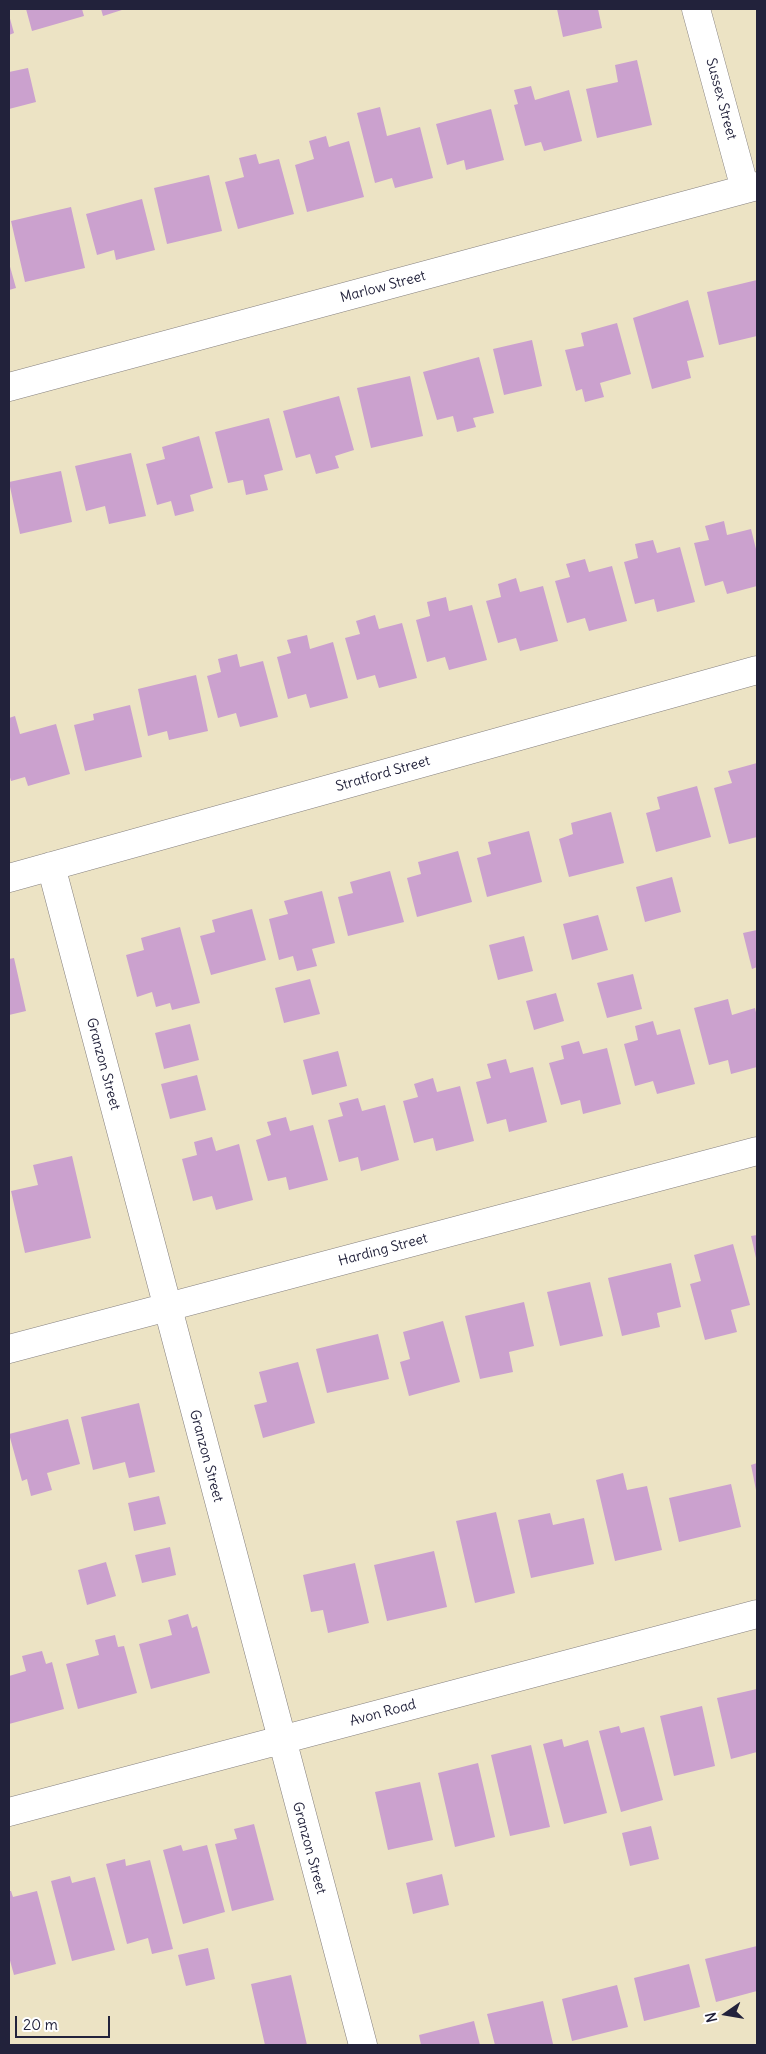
<!DOCTYPE html>
<html>
<head>
<meta charset="utf-8">
<style>
  body { margin:0 }
  #map { position:relative; width:766px; height:2054px; overflow:hidden; background:#ece3c4; font-family:Delius,sans-serif }
  canvas { display:block }
  .frame { position:absolute; inset:0; border:10px solid #22223b; pointer-events:none }
  .north { position:absolute; left:701px; top:1989px; width:50px; height:50px; -webkit-text-stroke:4px #fff; paint-order:stroke; rotate:257deg; font-size:14px; font-weight:700; line-height:20px; text-align:center; color:#22223b }
  .north::after { content:''; display:block; margin:auto; width:18px; height:22px; background:#22223b; clip-path:polygon(50% 0,100% 100%,50% 72%,0 100%) }
  .scale { position:absolute; left:15px; top:2016px; width:95px; height:22px; box-sizing:border-box; border:2px solid #22223b; border-top:0; padding-left:6px; font-size:15px; line-height:18px; white-space:nowrap; color:#22223b; -webkit-text-stroke:4px #fff; paint-order:stroke }
</style>
</head>
<body>
<div id="map">
<canvas width="766" height="2054"></canvas>
<div class="frame"></div>
<div class="north">N</div>
<div class="scale">20 m</div>
</div>
<script>
const ctx = document.querySelector('canvas').getContext('2d');
ctx.lineJoin = 'round';
function paint(path, color) { ctx.fillStyle = color; ctx.fill(path, 'evenodd'); }
const toPath = rows => new Path2D(rows.map(r => 'M' + r).join(''));
function strokePath(path, color, width, dash) { ctx.strokeStyle = color; ctx.lineWidth = width; ctx.lineCap = dash ? 'butt' : 'round'; ctx.setLineDash(dash || []); ctx.stroke(path); }
function label(font, color, halo, rows, align = 'center') {
  ctx.font = font + ' Delius,sans-serif'; ctx.lineWidth = 5; ctx.setLineDash([]); ctx.textBaseline = 'middle'; ctx.strokeStyle = halo; ctx.fillStyle = color; for (const [text, x, y, turn = 0] of rows) {
    ctx.save(); ctx.translate(x, y); ctx.rotate((+turn || 0) * Math.PI / 180); ctx.textAlign = isNaN(turn) ? turn : align; if (halo) ctx.strokeText(text, 0, 0); ctx.fillText(text, 0, 0); ctx.restore();
  }
}
paint(toPath([
  [26,9,82,9,84,16,32,31],
  [101,9,125,9,103,16],
  [557,9,598,9,602,28,563,37],
  [9,15,14,33,9,35],
  [637,60,652,125,597,138,586,89,618,82,615,65],
  [28,68,36,102,9,109,9,72],
  [531,86,535,100,569,90,582,141,544,151,541,142,525,146,514,105,518,104,514,90],
  [380,107,387,136,420,127,433,178,395,188,392,178,375,183,357,113],
  [491,109,504,160,466,170,464,160,447,165,436,124],
  [326,136,329,147,349,141,364,197,307,212,295,165,314,159,309,141],
  [256,154,259,164,279,159,294,214,238,229,225,182,244,177,239,158],
  [209,175,222,231,167,244,154,188],
  [142,199,155,250,116,260,114,250,97,255,86,214],
  [71,207,85,268,25,282,11,221],
  [9,263,16,288,9,290],
  [757,280,757,336,719,345,707,292],
  [688,300,704,357,687,361,691,378,652,389,633,318],
  [617,323,631,374,600,383,604,397,585,402,582,389,576,391,565,350,584,346,581,333],
  [532,340,542,386,504,395,493,349],
  [479,357,494,413,473,418,476,427,457,432,453,416,437,420,423,372],
  [410,376,423,436,371,448,357,388],
  [339,396,354,450,335,456,339,468,316,474,310,454,296,458,283,411],
  [269,418,283,470,264,475,268,490,246,495,243,480,228,483,215,432],
  [199,436,213,488,190,495,194,511,175,516,171,501,157,505,146,464,165,459,162,447],
  [131,453,146,516,109,524,105,506,86,511,75,466],
  [61,471,72,522,20,534,9,482],
  [724,521,727,535,751,529,757,553,757,586,727,594,723,581,705,586,694,543,709,540,705,526],
  [653,540,657,553,680,547,695,602,657,612,654,599,635,604,624,562,638,558,635,544],
  [585,559,589,572,612,566,627,621,589,631,585,618,567,623,555,581,570,577,566,564],
  [516,578,520,592,543,586,558,641,520,651,516,638,498,643,486,601,501,597,498,584],
  [446,597,449,611,472,605,487,660,449,670,445,657,427,662,416,620,430,616,427,602],
  [375,615,379,629,402,623,417,678,379,688,375,675,357,680,345,638,360,634,356,621],
  [307,635,310,649,333,642,348,698,310,708,306,694,288,699,277,657,291,653,287,640],
  [237,654,240,667,263,661,278,717,240,727,236,713,218,718,207,676,221,672,218,659],
  [196,675,208,731,169,740,167,731,148,736,138,689],
  [130,705,142,757,85,771,74,725,94,720,93,714],
  [15,716,20,734,56,724,70,774,28,786,25,777,11,781,9,774,9,718],
  [757,763,757,837,729,844,714,788,732,783,728,771],
  [697,786,711,837,656,852,646,813,660,809,657,797],
  [611,812,624,863,569,877,559,839,573,834,571,823],
  [529,831,542,882,487,897,477,858,491,854,488,842],
  [458,851,472,902,417,917,407,878,421,874,418,862],
  [390,871,404,922,348,936,338,897,353,893,350,882],
  [672,877,681,912,645,922,636,887],
  [322,891,335,943,312,949,317,966,297,971,293,956,279,960,269,919,288,914,284,901],
  [252,909,266,960,211,975,200,936,215,932,212,920],
  [598,915,608,950,572,960,563,924],
  [180,927,200,1003,172,1010,170,1003,156,1007,152,992,137,997,126,955,144,950,141,938],
  [757,930,757,967,752,969,743,933],
  [524,936,533,971,498,980,489,945],
  [14,958,26,1011,9,1015,9,959],
  [633,974,642,1009,607,1018,597,983],
  [310,979,320,1014,284,1023,275,988],
  [556,993,564,1021,534,1030,526,1001],
  [728,999,732,1015,755,1008,757,1017,757,1067,731,1074,728,1060,709,1065,694,1008],
  [653,1021,657,1035,680,1029,695,1084,657,1094,653,1081,635,1086,624,1044,638,1040,635,1026],
  [190,1024,199,1060,164,1069,155,1033],
  [579,1041,583,1054,607,1048,621,1104,583,1114,580,1100,561,1105,549,1063,564,1059,561,1046],
  [338,1051,347,1086,312,1095,303,1060],
  [506,1059,510,1073,533,1067,547,1122,509,1132,506,1119,487,1124,476,1082,491,1078,487,1064],
  [197,1075,206,1110,170,1119,161,1084],
  [433,1078,437,1092,460,1086,474,1141,436,1151,433,1138,414,1143,403,1101,418,1097,414,1084],
  [358,1098,362,1111,385,1105,399,1160,361,1171,358,1157,339,1162,328,1120,343,1116,339,1103],
  [286,1117,290,1131,313,1125,328,1180,289,1190,286,1177,268,1181,256,1140,271,1135,267,1122],
  [212,1137,216,1151,239,1144,253,1200,216,1210,212,1196,193,1201,182,1159,197,1155,194,1142],
  [72,1156,91,1238,25,1253,11,1191,38,1185,33,1165],
  [757,1235,757,1258,756,1258,751,1236],
  [733,1244,750,1305,731,1310,737,1332,705,1340,690,1284,701,1281,694,1255],
  [671,1263,681,1307,657,1313,660,1327,622,1336,608,1278],
  [590,1282,603,1336,560,1346,547,1292],
  [524,1302,534,1346,509,1352,513,1372,480,1379,465,1316],
  [443,1321,460,1382,409,1396,400,1362,410,1359,403,1332],
  [378,1334,389,1379,327,1393,316,1349],
  [298,1362,315,1423,263,1438,254,1405,267,1402,259,1372],
  [139,1403,155,1472,129,1478,125,1462,93,1470,81,1417],
  [68,1419,80,1464,47,1473,52,1490,31,1496,27,1479,22,1481,9,1434],
  [757,1463,757,1490,756,1490,751,1465],
  [623,1473,627,1490,647,1486,662,1550,615,1561,596,1480],
  [731,1484,741,1527,679,1542,669,1498],
  [159,1496,166,1524,134,1531,128,1503],
  [496,1512,515,1593,475,1603,456,1521],
  [550,1513,553,1525,584,1518,594,1564,531,1578,518,1520],
  [170,1547,176,1575,142,1583,135,1555],
  [434,1551,447,1607,387,1621,374,1565],
  [106,1562,116,1596,87,1605,78,1570],
  [355,1563,369,1623,328,1633,323,1610,311,1612,303,1575],
  [188,1614,192,1628,197,1626,210,1673,151,1689,139,1644,172,1635,168,1620],
  [115,1635,118,1647,124,1646,137,1693,78,1709,66,1664,99,1655,95,1640],
  [42,1651,46,1664,52,1662,64,1709,9,1724,9,1676,26,1671,22,1656],
  [757,1689,757,1752,731,1759,717,1698],
  [702,1706,715,1766,674,1776,660,1716],
  [619,1726,621,1733,644,1727,663,1800,621,1812,599,1731],
  [562,1739,564,1747,588,1740,607,1813,564,1824,543,1744],
  [531,1745,550,1827,510,1836,491,1755],
  [478,1763,495,1837,455,1847,438,1773],
  [420,1782,433,1840,388,1850,375,1792],
  [254,1824,274,1900,232,1911,215,1844,237,1839,234,1829],
  [651,1826,659,1859,630,1866,622,1833],
  [181,1845,183,1851,207,1845,225,1912,183,1924,163,1850],
  [125,1859,126,1866,150,1860,173,1949,152,1954,148,1938,127,1944,106,1864],
  [442,1874,449,1905,413,1914,406,1883],
  [70,1876,72,1883,95,1877,115,1950,72,1961,51,1881],
  [9,1891,11,1891,13,1897,37,1891,56,1964,14,1975,9,1957],
  [757,1946,757,1991,716,2002,705,1959],
  [208,1948,215,1979,186,1986,178,1955],
  [689,1964,700,2007,644,2021,634,1978],
  [291,1975,307,2045,265,2045,251,1984],
  [617,1985,628,2027,572,2041,562,1999],
  [543,2001,553,2044,495,2045,487,2014],
  [474,2021,480,2045,421,2045,419,2035]
]), '#cba1ce');
const minor = toPath([
  [696,9,745,189],
  [9,387,757,186],
  [51,866,363,2045],
  [9,878,757,670],
  [9,1349,757,1151],
  [9,1812,757,1614]
]);
strokePath(minor, '#878280', 29);
strokePath(minor, '#fff', 28);
label('14px', '#22223b', '#fff', [
  ["Sussex Street",721,99,75],
  ["Marlow Street",383,287,-15],
  ["Stratford Street",383,774,-16],
  ["Granzon Street",103,1064,75],
  ["Harding Street",383,1250,-15],
  ["Granzon Street",206,1456,75],
  ["Avon Road",383,1713,-15],
  ["Granzon Street",309,1848,75]
]);
</script>
</body>
</html>
